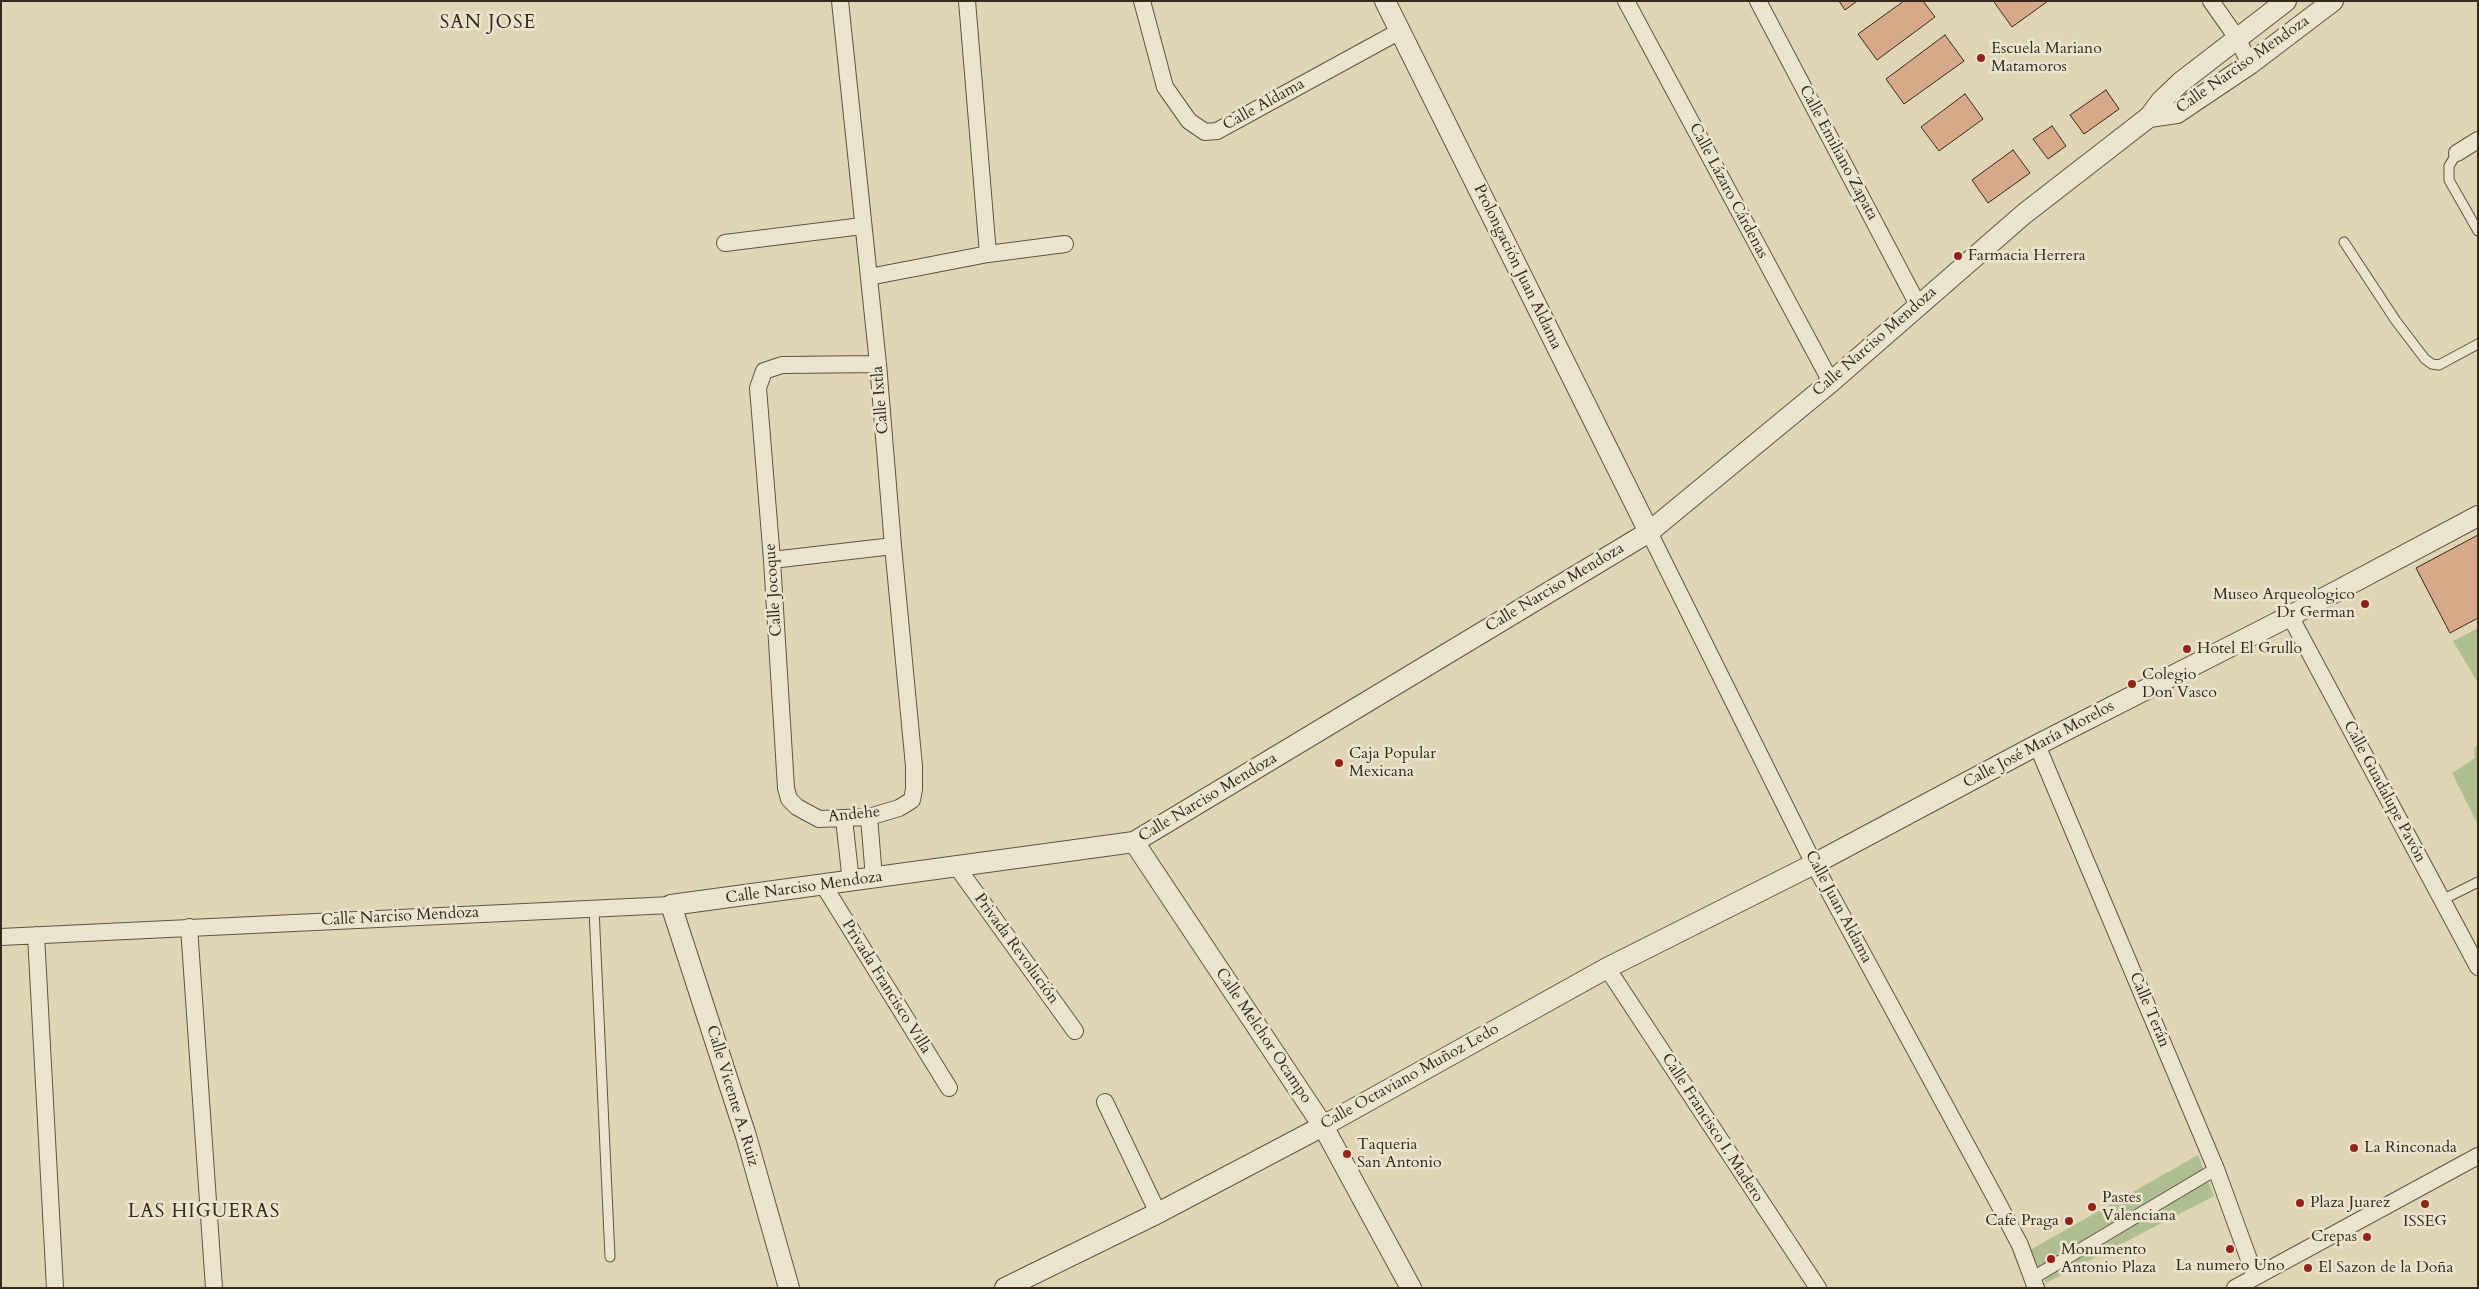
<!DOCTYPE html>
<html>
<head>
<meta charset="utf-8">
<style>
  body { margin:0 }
  #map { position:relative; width:2479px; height:1289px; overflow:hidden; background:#dfd5b5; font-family:Cardo,serif }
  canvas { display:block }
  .frame { position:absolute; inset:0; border:2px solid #37281b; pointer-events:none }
</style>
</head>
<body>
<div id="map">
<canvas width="2479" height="1289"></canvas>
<div class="frame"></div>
</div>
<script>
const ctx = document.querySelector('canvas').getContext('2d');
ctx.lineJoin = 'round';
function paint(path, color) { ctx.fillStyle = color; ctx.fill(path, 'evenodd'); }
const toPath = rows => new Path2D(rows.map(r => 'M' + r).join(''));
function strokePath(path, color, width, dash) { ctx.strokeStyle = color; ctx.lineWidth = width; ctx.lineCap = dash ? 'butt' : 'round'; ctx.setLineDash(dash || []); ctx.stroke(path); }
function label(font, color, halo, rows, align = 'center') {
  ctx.font = font + ' Cardo,serif'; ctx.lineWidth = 5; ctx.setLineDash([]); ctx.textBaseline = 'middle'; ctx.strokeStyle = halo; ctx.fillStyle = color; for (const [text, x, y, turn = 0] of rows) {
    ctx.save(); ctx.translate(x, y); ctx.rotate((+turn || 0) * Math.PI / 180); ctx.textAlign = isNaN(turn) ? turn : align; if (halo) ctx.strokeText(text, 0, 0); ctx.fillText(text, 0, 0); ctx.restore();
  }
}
paint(toPath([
  [2478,628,2478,683,2453,641],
  [2478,744,2478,825,2452,773,2475,758,2474,749],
  [2198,1155,2214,1196,2046,1283,2030,1250]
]), '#afbe90');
const building = toPath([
  [1839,1,1857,1,1845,10,1839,1],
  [1904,1,1923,1,1935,17,1877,60,1858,34,1904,1],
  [1996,1,2048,1,2012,27,1994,2,1996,1],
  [1945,35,1964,61,1904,104,1886,79,1945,35],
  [2106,90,2119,109,2084,134,2070,115,2106,90],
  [1965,94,1983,119,1939,151,1921,127,1965,94],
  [2052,126,2066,146,2048,159,2033,139,2052,126],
  [2013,150,2030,173,1988,203,1972,180,2013,150],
  [2478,535,2478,618,2450,633,2416,568,2478,535]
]);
paint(building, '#d8a989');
strokePath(building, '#37281b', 1);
const service = toPath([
  [2457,153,2449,166,2449,180,2478,231],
  [2344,242,2396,321,2425,359,2432,364,2439,365,2478,344],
  [2442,900,2478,882],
  [594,909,610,1257]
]);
const pedestrian = toPath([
  [2031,1279,2216,1169]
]);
const minor = toPath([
  [840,1,878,364,893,546,914,766,914,789,912,800,899,808,869,817,819,819,797,807,789,799,786,788,772,560,758,388,764,371,782,365,878,364],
  [967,1,988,254],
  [1142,1,1165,87,1189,121,1205,132,1217,131,1400,31],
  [1626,1,1831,382],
  [1758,1,1918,305],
  [2211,1,2237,38,2250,64],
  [2457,153,2478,140],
  [725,243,862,226],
  [869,277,988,254,1065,244],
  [1649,532,1814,864,1997,1201,2020,1245,2036,1288],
  [772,560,893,546],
  [2290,616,2478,967],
  [2037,745,2216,1169,2255,1276],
  [869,817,874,878],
  [844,819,851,882],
  [957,867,1075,1031],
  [824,886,949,1088],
  [189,927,214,1288],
  [36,935,55,1288],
  [1,937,671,905],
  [1607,968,1818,1288],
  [1105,1102,1158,1213],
  [2235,1288,2478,1156]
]);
const tertiary = toPath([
  [1385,1,1649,532],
  [2149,117,2177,113,2250,64,2333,1],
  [1134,842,1323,1126,1411,1288],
  [789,1288,746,1136,671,905,1134,842,1649,532,1831,382,2024,214,2149,117,2161,101,2181,82,2286,1],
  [1005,1288,1158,1213,1323,1126,1607,968,1814,864,2037,745,2290,616,2478,516]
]);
strokePath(service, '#615342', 11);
strokePath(pedestrian, '#615342', 14);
strokePath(minor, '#615342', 18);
strokePath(tertiary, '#615342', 22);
strokePath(service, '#eae4cf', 9);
strokePath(pedestrian, '#eae4cf', 12);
strokePath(minor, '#eae4cf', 16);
strokePath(tertiary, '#eae4cf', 20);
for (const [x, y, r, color] of [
  [1981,58,5,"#8f2418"],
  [1958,256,5,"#8f2418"],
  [2365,604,5,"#8f2418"],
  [2187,649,5,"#8f2418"],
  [2132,684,5,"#8f2418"],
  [1339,763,5,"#8f2418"],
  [2354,1148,5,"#8f2418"],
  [1347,1154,5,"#8f2418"],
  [2300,1203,5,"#8f2418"],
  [2425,1204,5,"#8f2418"],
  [2092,1207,5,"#8f2418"],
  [2069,1221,5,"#8f2418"],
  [2367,1237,5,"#8f2418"],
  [2230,1249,5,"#8f2418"],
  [2051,1259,5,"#8f2418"],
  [2308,1268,5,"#8f2418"]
]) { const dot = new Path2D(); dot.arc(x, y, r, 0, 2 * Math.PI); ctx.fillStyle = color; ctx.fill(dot); strokePath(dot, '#eae4cf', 2); }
label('16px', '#37281b', '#eae4cf', [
  ["Escuela Mariano",1991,49],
  ["Matamoros",1991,67],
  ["Farmacia Herrera",1968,256],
  ["Museo Arqueologico",2355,595,"right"],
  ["Dr German",2355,613,"right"],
  ["Hotel El Grullo",2197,649],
  ["Colegio",2142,675],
  ["Don Vasco",2142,693],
  ["Caja Popular",1349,754],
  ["Mexicana",1349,772],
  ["Taqueria",1357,1145],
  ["San Antonio",1357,1163],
  ["La Rinconada",2364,1148],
  ["Pastes",2102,1198],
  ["Valenciana",2102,1216],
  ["Plaza Juarez",2310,1203],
  ["Cafe Praga",2059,1221,"right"],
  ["ISSEG",2425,1222,"center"],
  ["Crepas",2357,1237,"right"],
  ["Monumento",2061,1250],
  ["Antonio Plaza",2061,1268],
  ["La numero Uno",2230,1266,"center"],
  ["El Sazon de la Doña",2318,1268]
], 'left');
label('16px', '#37281b', '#eae4cf', [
  ["Calle Narciso Mendoza",2243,65,-35],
  ["Calle Aldama",1264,105,-29],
  ["Calle Emiliano Zapata",1838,153,62],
  ["Calle Lázaro Cárdenas",1728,191,62],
  ["Prolongación Juan Aldama",1517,267,64],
  ["Calle Narciso Mendoza",1875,342,-41],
  ["Calle Ixtla",881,400,-95],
  ["Calle Narciso Mendoza",1555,588,-31],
  ["Calle Jocoque",774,590,-94],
  ["Calle José María Morelos",2039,745,-28],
  ["Calle Guadalupe Pavón",2384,792,62],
  ["Calle Narciso Mendoza",1208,798,-31],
  ["Andehe",854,815,-6],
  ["Calle Narciso Mendoza",804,888,-8],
  ["Calle Juan Aldama",1838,907,62],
  ["Calle Narciso Mendoza",400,917,-3],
  ["Privada Revolución",1016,949,54],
  ["Privada Francisco Villa",886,987,58],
  ["Calle Terán",2149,1010,67],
  ["Calle Melchor Ocampo",1263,1036,56],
  ["Calle Octaviano Muñoz Ledo",1410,1077,-29],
  ["Calle Vicente A. Ruiz",732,1096,73],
  ["Calle Francisco I. Madero",1712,1128,57]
]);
ctx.letterSpacing = '1px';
label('19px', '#37281b', '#eae4cf', [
  ["SAN JOSE",488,24],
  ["LAS HIGUERAS",204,1213]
]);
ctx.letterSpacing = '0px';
</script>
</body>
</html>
